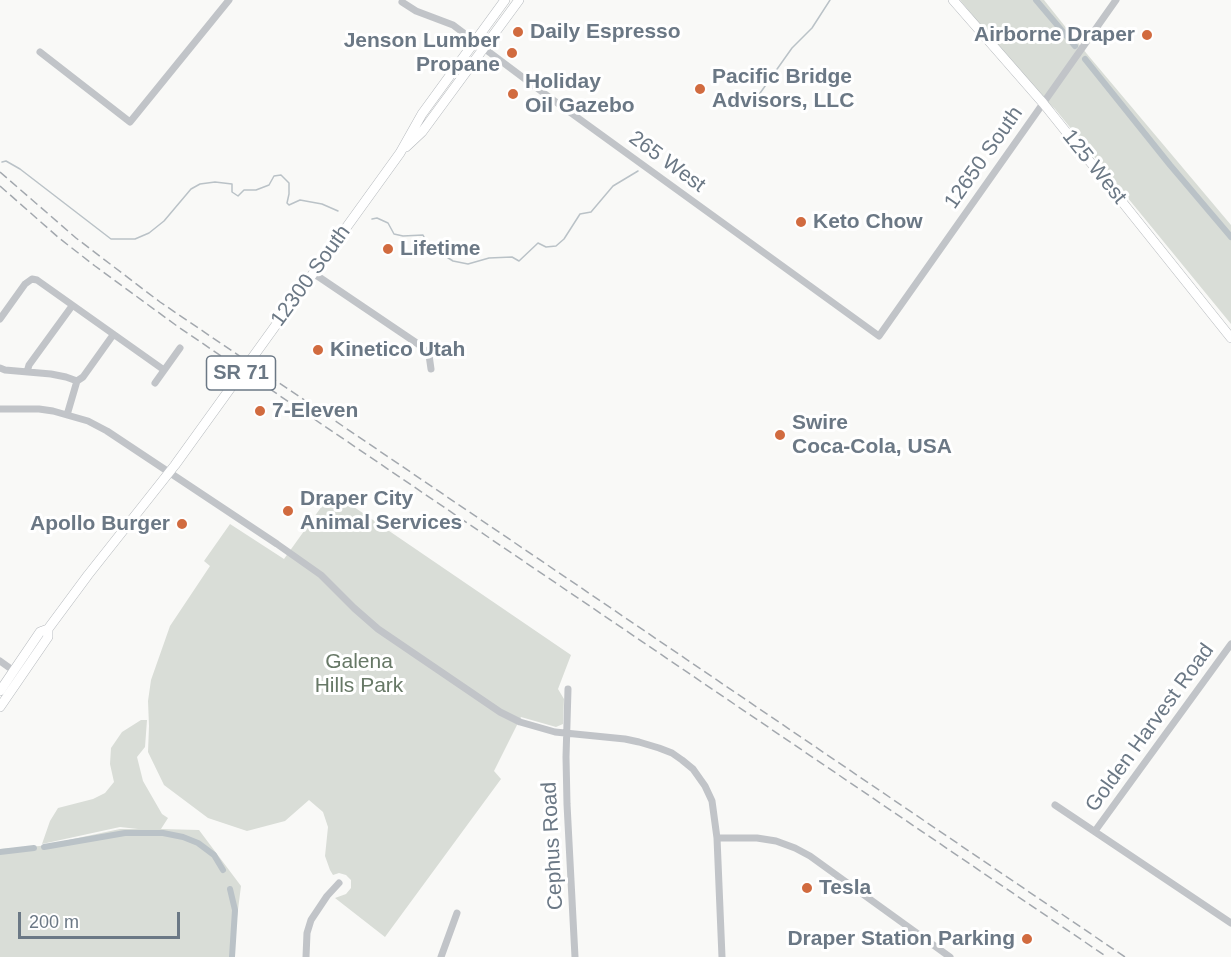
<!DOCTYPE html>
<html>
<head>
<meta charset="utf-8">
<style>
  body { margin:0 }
  #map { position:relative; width:1231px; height:957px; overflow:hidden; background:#f9f9f7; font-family:Helvetica,sans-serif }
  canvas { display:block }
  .scale { position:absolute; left:18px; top:912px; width:162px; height:27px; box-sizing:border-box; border:3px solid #6b7885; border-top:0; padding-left:8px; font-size:18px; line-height:21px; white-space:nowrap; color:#6b7885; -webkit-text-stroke:4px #fff; paint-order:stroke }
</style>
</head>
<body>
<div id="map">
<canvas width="1231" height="957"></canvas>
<div class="scale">200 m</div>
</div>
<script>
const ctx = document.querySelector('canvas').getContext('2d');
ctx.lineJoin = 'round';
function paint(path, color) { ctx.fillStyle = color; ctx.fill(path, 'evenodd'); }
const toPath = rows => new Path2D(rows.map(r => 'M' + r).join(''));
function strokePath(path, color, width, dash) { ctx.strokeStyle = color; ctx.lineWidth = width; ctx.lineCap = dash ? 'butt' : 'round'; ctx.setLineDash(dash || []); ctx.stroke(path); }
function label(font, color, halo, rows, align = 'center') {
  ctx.font = font + ' Helvetica,sans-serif'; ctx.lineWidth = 6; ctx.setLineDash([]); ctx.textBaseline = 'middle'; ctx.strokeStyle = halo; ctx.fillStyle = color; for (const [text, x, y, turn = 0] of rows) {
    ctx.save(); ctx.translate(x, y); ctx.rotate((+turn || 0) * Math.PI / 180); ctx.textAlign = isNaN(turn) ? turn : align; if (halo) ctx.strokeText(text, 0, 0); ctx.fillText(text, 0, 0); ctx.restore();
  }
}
paint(toPath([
  [960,0,1044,0,1087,54,1231,225,1231,324,1055,109,1033,89],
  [332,492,571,655,558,689,564,699,563,724,556,727,521,717,494,771,501,779,385,937,335,898,346,894,351,888,351,880,346,875,339,873,333,875,330,870,325,856,328,827,323,812,309,800,285,821,247,831,208,818,164,785,148,752,149,726,148,701,151,680,170,626,210,566,204,561,230,524,284,559],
  [141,720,147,720,145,747,137,757,143,781,162,814,168,818,161,829,199,830,241,886,232,957,0,957,0,849,40,846,120,829,138,829,120,827,42,844,50,821,58,808,93,799,105,793,114,782,110,764,111,748,122,732]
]), '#d9ddd7');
strokePath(toPath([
  [729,97,749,103,758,96,792,48,812,28,830,0],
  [2,162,6,161,20,169,111,239,135,239,149,233,164,221,191,189,200,184,215,182,232,184,232,192,238,196,244,190,256,190,269,185,274,176,281,175,289,183,289,194,287,203,289,205,300,200,322,204,338,211],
  [372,219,377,218,388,223,394,234,403,236,423,235,428,245,453,261,468,264,489,258,512,257,519,261,538,243,546,247,556,246,564,239,580,214,591,212,613,186,638,171]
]), '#bac2c7', 1.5);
strokePath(toPath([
  [1036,0,1075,46],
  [1085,59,1170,165,1231,237],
  [44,847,125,833,163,833,183,837,198,843,214,855,223,870],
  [0,852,34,848],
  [230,889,235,910,232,957]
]), '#bac2c7', 6);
const major = toPath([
  [953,0,1043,103,1231,338],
  [406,147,422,132,519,0],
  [0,691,40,632,48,629,88,575,175,465,400,153,422,114,505,0],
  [0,707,48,637,48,629]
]);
strokePath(major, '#b4b8bc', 10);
strokePath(toPath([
  [402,2,416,11,453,25,549,97,879,336,1116,0],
  [40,52,130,122,229,0],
  [313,273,421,346,429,355,431,369],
  [0,319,25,284,32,279,37,280,164,370],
  [0,368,5,370,51,374,66,377,77,381],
  [27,372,29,365,72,306],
  [155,383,180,348],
  [0,409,39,409,53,411,88,421,107,431,277,544,321,575,354,608,378,629,500,712,520,722,555,732,625,739,639,742,659,748,672,753,682,760,693,769,705,786,712,801,717,838,722,957],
  [67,415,77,381,83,377,113,335],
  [0,661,14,671],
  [568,689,566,757,567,804,575,957],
  [1055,805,1231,923],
  [1095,831,1231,644],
  [717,838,757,838,776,841,795,848,810,856,950,957],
  [306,957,307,933,311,920,327,896,339,883],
  [441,957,457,913]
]), '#c1c4c8', 7);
strokePath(major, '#fff', 9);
strokePath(toPath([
  [0,172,76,238,160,302,1125,957],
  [0,186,59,238,95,266,177,326,1107,957]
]), '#a3a8ae', 1.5, [9, 4.5]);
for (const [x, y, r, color] of [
  [518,32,6,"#d16b3f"],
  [1147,35,6,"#d16b3f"],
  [512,53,6,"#d16b3f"],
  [700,89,6,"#d16b3f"],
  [513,94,6,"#d16b3f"],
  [801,222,6,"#d16b3f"],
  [388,249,6,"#d16b3f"],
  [318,350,6,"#d16b3f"],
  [260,411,6,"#d16b3f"],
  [780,435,6,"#d16b3f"],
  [288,511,6,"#d16b3f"],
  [182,524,6,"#d16b3f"],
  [807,888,6,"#d16b3f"],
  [1027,939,6,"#d16b3f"]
]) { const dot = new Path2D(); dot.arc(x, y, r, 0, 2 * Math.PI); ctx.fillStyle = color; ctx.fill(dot); strokePath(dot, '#fff', 2); }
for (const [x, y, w] of [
  [241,373,69]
]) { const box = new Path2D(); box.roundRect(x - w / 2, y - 17, w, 34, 4.5); ctx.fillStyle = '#fff'; ctx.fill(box); strokePath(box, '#6b7885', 1.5); }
label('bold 20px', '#6b7885', null, [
  ["SR 71",241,373]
]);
label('bold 21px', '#6b7885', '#fff', [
  ["Daily Espresso",530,32],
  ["Airborne Draper",1135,35,"right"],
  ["Jenson Lumber",500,41,"right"],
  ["Propane",500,65,"right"],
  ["Pacific Bridge",712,77],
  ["Advisors, LLC",712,101],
  ["Holiday",525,82],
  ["Oil Gazebo",525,106],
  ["Keto Chow",813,222],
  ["Lifetime",400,249],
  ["Kinetico Utah",330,350],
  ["7-Eleven",272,411],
  ["Swire",792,423],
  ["Coca-Cola, USA",792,447],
  ["Draper City",300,499],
  ["Animal Services",300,523],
  ["Apollo Burger",170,524,"right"],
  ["Tesla",819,888],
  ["Draper Station Parking",1015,939,"right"]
], 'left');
label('21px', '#6b7885', '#fff', [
  ["12650 South",984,158,-55],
  ["265 West",667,162,36],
  ["125 West",1094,167,51],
  ["12300 South",311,276,-54],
  ["Golden Harvest Road",1150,728,-54],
  ["Cephus Road",553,846,-93]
]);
label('21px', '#677866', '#fff', [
  ["Galena",359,662],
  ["Hills Park",359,686]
]);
</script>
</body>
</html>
